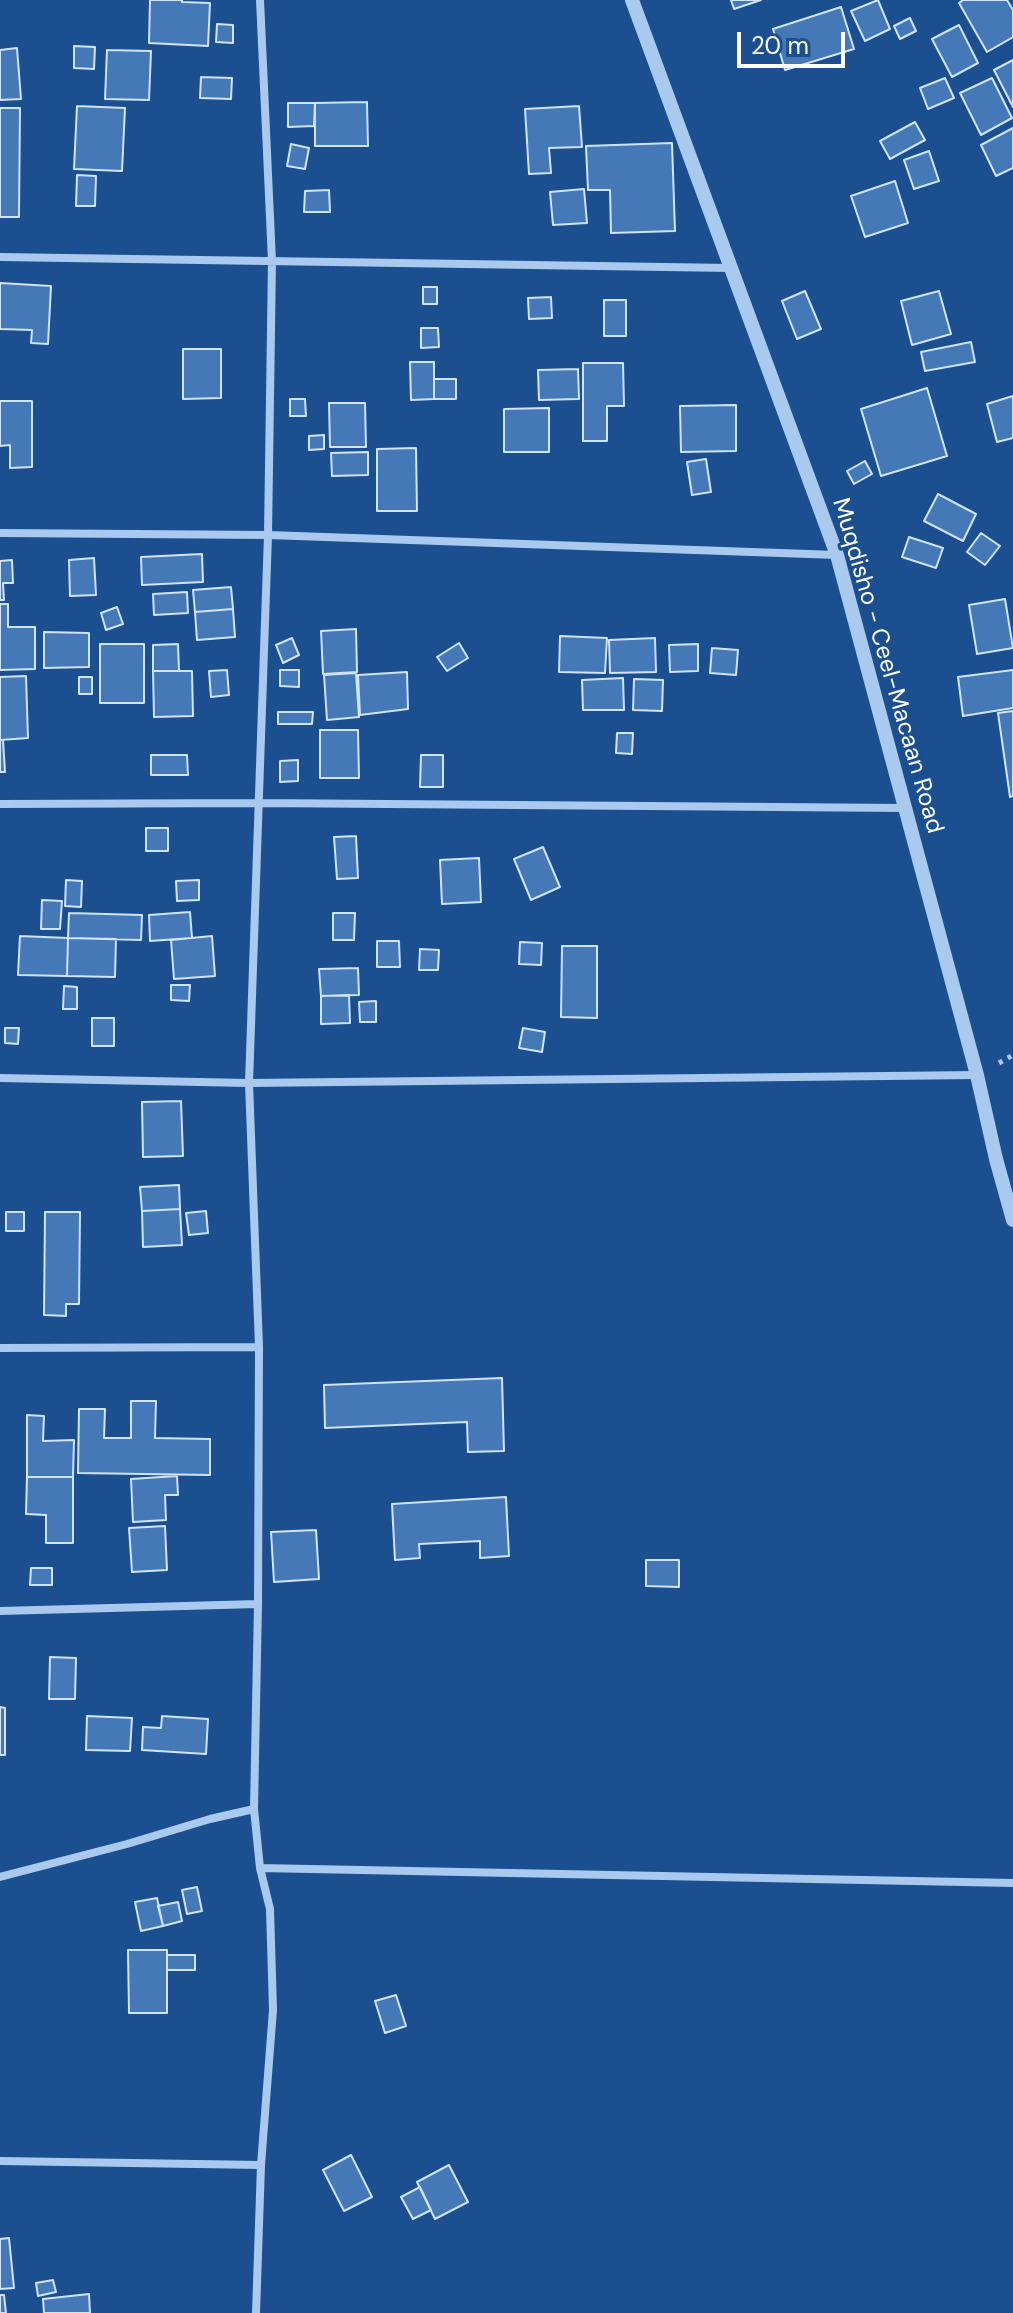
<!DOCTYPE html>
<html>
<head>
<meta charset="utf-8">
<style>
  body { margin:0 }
  #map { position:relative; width:1013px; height:2313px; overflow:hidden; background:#1b4f8f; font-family:"DM Sans",sans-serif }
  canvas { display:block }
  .scale { position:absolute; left:737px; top:32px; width:108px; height:36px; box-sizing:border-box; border:4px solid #fff; border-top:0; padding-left:10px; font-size:24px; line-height:28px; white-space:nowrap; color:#fff; -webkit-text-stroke:6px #1b4f8f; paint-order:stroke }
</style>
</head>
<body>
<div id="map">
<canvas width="1013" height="2313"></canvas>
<div class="scale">20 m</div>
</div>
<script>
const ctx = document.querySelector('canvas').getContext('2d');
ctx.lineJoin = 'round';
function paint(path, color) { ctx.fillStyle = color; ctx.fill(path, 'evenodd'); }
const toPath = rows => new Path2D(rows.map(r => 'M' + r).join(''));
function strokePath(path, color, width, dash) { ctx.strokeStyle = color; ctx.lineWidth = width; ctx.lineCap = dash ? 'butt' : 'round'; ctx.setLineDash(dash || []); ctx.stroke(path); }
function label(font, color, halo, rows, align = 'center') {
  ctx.font = font + ' "DM Sans",sans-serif'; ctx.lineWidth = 6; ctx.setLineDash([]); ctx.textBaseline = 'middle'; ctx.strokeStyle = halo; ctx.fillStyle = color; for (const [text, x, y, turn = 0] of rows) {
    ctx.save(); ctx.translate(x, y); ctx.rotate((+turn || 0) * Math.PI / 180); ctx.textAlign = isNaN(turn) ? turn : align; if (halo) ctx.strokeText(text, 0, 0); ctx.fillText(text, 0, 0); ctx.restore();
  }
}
const building = toPath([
  [150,0,182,0,182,2,210,3,208,46,149,43,150,0],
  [731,0,761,0,734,9,731,0],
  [878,0,890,29,865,41,851,11,878,0],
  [963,0,1007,0,1013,10,1013,37,987,52,959,3,963,0],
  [841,7,854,49,785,70,773,29,841,7],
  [910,18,916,31,900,39,894,26,910,18],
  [217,24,233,25,233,43,216,42,217,24],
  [959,25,978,63,952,77,932,39,959,25],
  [74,46,95,47,94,69,74,68,74,46],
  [17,48,21,99,0,100,0,50,17,48],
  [107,50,151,51,149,100,105,99,107,50],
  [1013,60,1013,107,994,70,1013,60],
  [201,77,232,78,231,99,200,98,201,77],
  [945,78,954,98,928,109,920,88,945,78],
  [992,78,1012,118,981,135,960,93,992,78],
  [367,102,368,146,315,146,315,103,367,102],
  [288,103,315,103,314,126,288,127,288,103],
  [77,106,125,108,122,171,74,169,77,106],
  [579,106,582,147,549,148,551,173,529,174,525,109,579,106],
  [0,108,20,108,19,217,0,217,0,108],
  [915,122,925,140,890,159,880,141,915,122],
  [1013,128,1013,168,996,176,981,145,1013,128],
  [672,143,675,231,611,233,610,190,588,190,586,146,672,143],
  [291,144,309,148,305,169,287,166,291,144],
  [929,151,939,181,914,189,904,160,929,151],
  [77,175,96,176,95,206,76,206,77,175],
  [895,181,908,223,865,237,851,196,895,181],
  [584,189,587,223,553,225,550,192,584,189],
  [329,190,330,212,304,212,305,191,329,190],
  [0,283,51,286,48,344,31,343,32,330,0,329,0,283],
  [423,287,437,287,437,304,423,304,423,287],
  [805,291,821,329,797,339,782,301,805,291],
  [939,291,951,334,912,345,901,301,939,291],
  [551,297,552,318,529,319,528,298,551,297],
  [604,300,626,300,626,336,604,336,604,300],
  [421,328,438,328,439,347,421,348,421,328],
  [971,342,975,362,925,371,921,352,971,342],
  [183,349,221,349,221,398,183,399,183,349],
  [410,362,434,362,434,399,411,400,410,362],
  [583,363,623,363,624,406,607,406,607,441,583,441,583,363],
  [578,369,579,399,539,400,538,370,578,369],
  [434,379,456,379,456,399,434,399,434,379],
  [927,388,947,456,881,476,861,409,927,388],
  [1013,396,1013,438,997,442,987,404,1013,396],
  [290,399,305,399,306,416,290,416,290,399],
  [0,401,32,401,32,467,10,468,10,445,0,446,0,401],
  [329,403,365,403,366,447,330,447,329,403],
  [736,405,736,451,681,452,680,406,736,405],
  [549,408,549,452,504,452,504,409,549,408],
  [324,435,324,449,309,450,309,436,324,435],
  [416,448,417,511,377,511,377,449,416,448],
  [368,452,368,475,332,476,331,453,368,452],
  [706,459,711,492,692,495,687,462,706,459],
  [865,461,872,474,854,484,847,471,865,461],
  [938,494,976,514,963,541,924,521,938,494],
  [981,533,1000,546,985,565,967,552,981,533],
  [909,537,943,548,936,568,902,557,909,537],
  [202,554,203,582,142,585,141,557,202,554],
  [94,558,96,595,70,596,69,560,94,558],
  [12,560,13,583,3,583,4,600,0,600,0,561,12,560],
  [231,587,233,609,195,612,193,590,231,587],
  [187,592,188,613,154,615,153,594,187,592],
  [1005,599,1013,648,977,654,969,605,1005,599],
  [0,604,8,604,8,627,35,627,35,669,0,670,0,604],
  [117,607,123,624,106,630,101,613,117,607],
  [233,609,235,637,197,640,195,612,233,609],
  [356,629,357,672,323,674,321,631,356,629],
  [44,632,89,633,89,667,44,668,44,632],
  [560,636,607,638,605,673,559,672,560,636],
  [292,638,299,655,283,663,276,645,292,638],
  [655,638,656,672,610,673,609,640,655,638],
  [459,643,468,658,447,671,437,657,459,643],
  [100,644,144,644,144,703,100,703,100,644],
  [178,644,179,671,153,671,153,645,178,644],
  [698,644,698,671,670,672,669,645,698,644],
  [712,648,738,650,736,675,710,673,712,648],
  [227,670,229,695,211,697,209,671,227,670],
  [280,670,299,670,299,687,280,686,280,670],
  [1013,670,1013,708,963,716,958,677,1013,670],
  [153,671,192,671,193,716,154,717,153,671],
  [407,672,408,709,360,715,358,675,407,672],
  [356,673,359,717,327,720,324,675,356,673],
  [26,676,28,738,0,740,0,677,26,676],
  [79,677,92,677,92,694,79,694,79,677],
  [623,678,624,710,583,710,582,680,623,678],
  [634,679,663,680,662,711,633,710,634,679],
  [1013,711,1013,796,1010,797,998,713,1013,711],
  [278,712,313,712,312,724,278,724,278,712],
  [320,730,358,730,359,778,320,778,320,730],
  [617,733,633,733,632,754,616,753,617,733],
  [0,740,3,740,5,772,0,772,0,740],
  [151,755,187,755,188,775,151,775,151,755],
  [421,755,443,755,443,787,420,787,421,755],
  [298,760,298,781,280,782,280,761,298,760],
  [146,828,168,828,168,851,146,851,146,828],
  [356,836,358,878,337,879,334,837,356,836],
  [543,847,560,887,531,900,514,859,543,847],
  [479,858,481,902,442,904,440,860,479,858],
  [66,880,82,881,81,907,65,906,66,880],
  [199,880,199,900,177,901,176,881,199,880],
  [42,900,62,901,60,929,41,929,42,900],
  [190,912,192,938,150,941,149,915,190,912],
  [69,913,142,915,141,940,68,938,69,913],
  [333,913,355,913,354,940,333,940,333,913],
  [20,936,68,938,67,976,18,975,20,936],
  [212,936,215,976,174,979,171,940,212,936],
  [68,938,116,939,115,977,67,976,68,938],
  [377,941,399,941,400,967,377,967,377,941],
  [520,942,542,943,541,965,519,964,520,942],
  [562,946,597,946,597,1018,561,1017,562,946],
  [420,949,439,950,438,970,419,970,420,949],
  [358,968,359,995,321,996,319,969,358,968],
  [171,985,190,985,189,1001,171,1000,171,985],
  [64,986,77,987,77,1009,63,1009,64,986],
  [349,995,350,1023,321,1024,321,996,349,995],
  [376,1001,376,1022,360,1022,359,1002,376,1001],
  [92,1018,114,1018,114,1046,92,1046,92,1018],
  [5,1028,19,1028,18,1044,5,1043,5,1028],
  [523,1028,545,1032,542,1052,519,1048,523,1028],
  [181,1101,183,1156,143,1157,142,1102,181,1101],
  [179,1185,180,1209,142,1211,140,1187,179,1185],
  [180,1209,182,1245,143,1247,142,1211,180,1209],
  [206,1211,208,1233,189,1235,186,1213,206,1211],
  [6,1212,24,1212,24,1231,6,1231,6,1212],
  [45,1212,80,1212,79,1304,66,1304,66,1316,44,1315,45,1212],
  [502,1378,504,1451,468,1452,467,1422,325,1428,324,1385,502,1378],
  [131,1401,156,1401,155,1438,210,1439,210,1475,78,1473,79,1409,105,1409,104,1438,131,1438,131,1401],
  [27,1415,44,1416,43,1441,74,1440,73,1477,27,1477,27,1415],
  [177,1476,178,1495,165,1495,166,1520,133,1522,131,1479,177,1476],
  [27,1477,73,1477,73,1543,46,1543,46,1515,26,1514,27,1477],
  [506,1497,509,1556,480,1558,480,1541,419,1544,420,1558,395,1560,392,1504,506,1497],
  [165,1526,167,1570,132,1572,129,1528,165,1526],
  [316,1530,319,1579,274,1582,271,1532,316,1530],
  [646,1560,679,1560,679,1587,646,1586,646,1560],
  [31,1568,52,1568,52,1585,30,1585,31,1568],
  [50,1657,76,1658,75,1699,49,1699,50,1657],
  [0,1707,5,1708,5,1755,0,1755,0,1707],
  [87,1716,132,1718,130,1751,86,1750,87,1716],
  [162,1716,208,1719,206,1754,142,1750,143,1727,161,1728,162,1716],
  [197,1887,202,1911,187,1914,182,1890,197,1887],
  [157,1898,163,1926,141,1931,135,1902,157,1898],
  [178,1902,182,1921,163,1926,158,1906,178,1902],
  [128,1950,167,1950,167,2013,129,2013,128,1950],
  [167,1955,195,1955,195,1970,167,1970,167,1955],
  [396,1995,406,2026,385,2033,375,2001,396,1995],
  [351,2155,372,2197,344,2211,323,2170,351,2155],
  [449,2165,468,2202,435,2219,417,2182,449,2165],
  [420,2187,431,2210,413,2219,401,2197,420,2187],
  [9,2238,14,2288,0,2289,0,2239,9,2238],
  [53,2280,56,2292,38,2296,36,2283,53,2280],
  [89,2294,90,2313,44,2313,43,2299,89,2294],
  [0,2295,4,2295,6,2313,0,2313,0,2295]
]);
paint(building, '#4478b7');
strokePath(building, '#cfe3fa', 2);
strokePath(toPath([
  [999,1063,1013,1055]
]), '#a9c9ee', 5, [4, 6]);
strokePath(toPath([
  [0,257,731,268],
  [0,533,268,535,837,555],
  [0,804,258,803,905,808],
  [0,1078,249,1083,977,1075],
  [0,1348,259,1347],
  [0,1611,258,1604],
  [260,1868,1013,1883],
  [0,1877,127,1844,210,1819,254,1809],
  [0,2161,261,2165],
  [256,2313,261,2165,273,2010,270,1909,260,1868,254,1809,258,1604,259,1347,249,1083,268,535,272,261,260,0]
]), '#a9c9ee', 8);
strokePath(toPath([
  [632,0,837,555,977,1075,996,1159,1013,1220]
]), '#a9c9ee', 14);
label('24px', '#fff', '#1b4f8f', [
  ["Muqdisho - Ceel-Macaan Road",887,666,74]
]);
</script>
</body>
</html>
